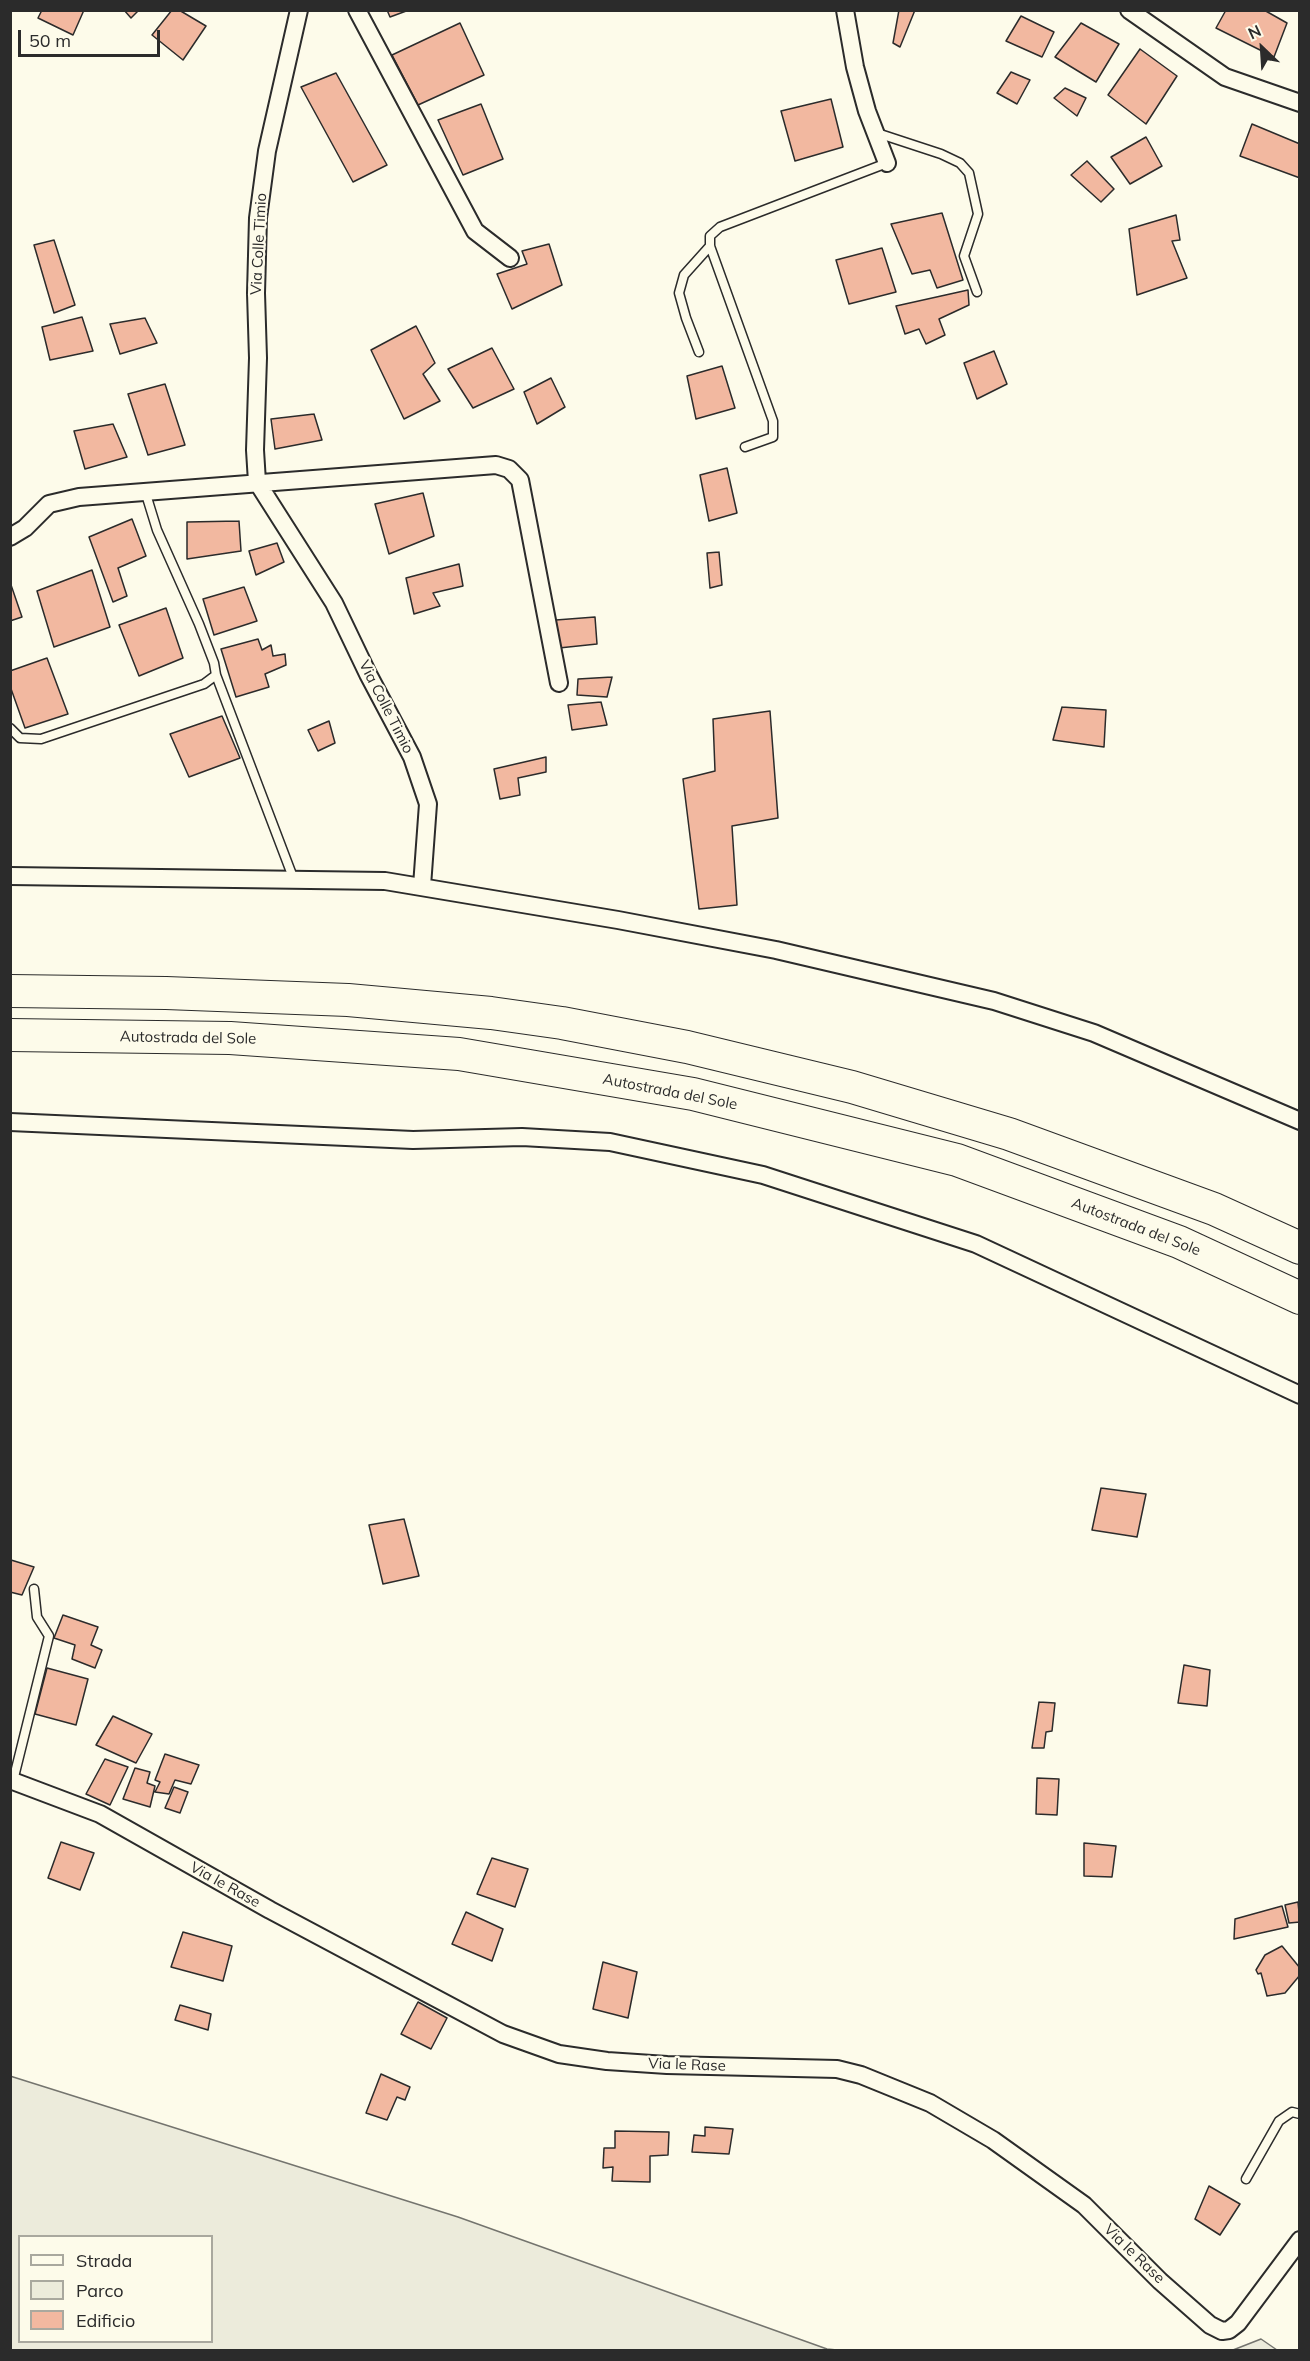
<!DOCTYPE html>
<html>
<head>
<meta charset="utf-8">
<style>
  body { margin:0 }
  #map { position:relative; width:1310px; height:2361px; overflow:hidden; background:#fdfbea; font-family:Mulish,sans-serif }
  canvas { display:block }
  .frame { position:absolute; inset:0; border:12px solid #2b2b2b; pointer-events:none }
  .legend { position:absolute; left:18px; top:2235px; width:195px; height:108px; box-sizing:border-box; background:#fdfbea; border:2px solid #a9a89e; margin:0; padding:8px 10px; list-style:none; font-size:18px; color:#2b2b2b }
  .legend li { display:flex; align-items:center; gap:12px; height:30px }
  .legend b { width:30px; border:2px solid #a9a89e }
  .north { position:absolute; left:1232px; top:18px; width:60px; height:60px; -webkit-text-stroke:4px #fdfbea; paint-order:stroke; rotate:335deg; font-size:16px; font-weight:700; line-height:24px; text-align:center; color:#2b2b2b }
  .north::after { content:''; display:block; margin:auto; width:21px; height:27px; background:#2b2b2b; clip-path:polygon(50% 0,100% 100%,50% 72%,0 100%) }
  .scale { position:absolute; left:18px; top:30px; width:142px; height:27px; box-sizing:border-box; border:3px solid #2b2b2b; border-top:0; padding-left:8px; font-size:18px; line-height:21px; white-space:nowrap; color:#2b2b2b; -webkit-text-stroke:4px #fdfbea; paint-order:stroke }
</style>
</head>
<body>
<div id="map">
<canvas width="1310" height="2361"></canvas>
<div class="frame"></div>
<ul class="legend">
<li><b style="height:8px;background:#fdfbea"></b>Strada</li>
<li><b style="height:16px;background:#ecebdb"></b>Parco</li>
<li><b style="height:16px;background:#f2b8a0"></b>Edificio</li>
</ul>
<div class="north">N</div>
<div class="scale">50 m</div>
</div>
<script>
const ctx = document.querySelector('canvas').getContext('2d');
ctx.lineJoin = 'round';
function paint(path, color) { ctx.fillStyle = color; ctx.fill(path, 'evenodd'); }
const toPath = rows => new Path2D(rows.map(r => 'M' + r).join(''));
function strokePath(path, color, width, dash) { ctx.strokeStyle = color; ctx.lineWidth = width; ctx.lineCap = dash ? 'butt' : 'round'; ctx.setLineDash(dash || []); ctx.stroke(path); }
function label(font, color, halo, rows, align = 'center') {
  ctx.font = font + ' Mulish,sans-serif'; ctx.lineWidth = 4.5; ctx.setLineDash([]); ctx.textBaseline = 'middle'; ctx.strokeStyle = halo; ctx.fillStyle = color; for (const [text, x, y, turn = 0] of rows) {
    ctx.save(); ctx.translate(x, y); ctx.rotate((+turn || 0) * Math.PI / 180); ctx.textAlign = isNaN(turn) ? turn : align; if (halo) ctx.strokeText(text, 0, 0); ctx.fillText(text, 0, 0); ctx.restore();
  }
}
const green = toPath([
  [10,2076,458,2217,827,2349,837,2350,11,2350,10,2076],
  [20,2236,212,2236,212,2342,20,2342,20,2236],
  [1261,2339,1277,2350,1233,2350,1261,2339]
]);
paint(green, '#ecebdb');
strokePath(green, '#74746e', 1.5);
const building = toPath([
  [42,10,84,10,73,35,38,18,42,10],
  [124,10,139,10,131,18,124,10],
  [172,10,179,10,206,26,183,60,152,35,172,10],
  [387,10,409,10,390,17,387,10],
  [899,10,915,10,900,47,893,43,899,10],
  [1226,10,1264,10,1287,23,1274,57,1216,28,1226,10],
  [1021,16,1054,32,1042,57,1006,41,1021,16],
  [460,23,484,75,418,105,392,55,460,23],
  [1081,23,1119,44,1096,82,1055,57,1081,23],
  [1140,49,1177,76,1146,124,1108,95,1140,49],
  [1011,72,1030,80,1017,104,997,93,1011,72],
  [336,73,387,165,353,182,301,87,336,73],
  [1065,88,1086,98,1077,116,1054,98,1065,88],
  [831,99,843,147,795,161,781,111,831,99],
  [481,104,503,159,463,175,438,120,481,104],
  [1252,124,1300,144,1300,178,1240,156,1252,124],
  [1146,137,1162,166,1130,184,1111,157,1146,137],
  [1087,161,1114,189,1101,202,1071,175,1087,161],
  [942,213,963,280,937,288,930,270,912,274,891,224,942,213],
  [1176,215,1180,240,1172,241,1187,278,1137,295,1129,229,1176,215],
  [54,240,75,305,54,313,34,245,54,240],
  [549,244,562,285,512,309,497,274,527,264,522,251,549,244],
  [882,248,896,292,849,304,836,260,882,248],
  [968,290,969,305,939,319,945,335,926,344,919,329,905,334,896,306,968,290],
  [82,317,93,351,50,360,42,327,82,317],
  [145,318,157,343,120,354,110,324,145,318],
  [416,326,435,363,423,374,440,401,404,419,371,350,416,326],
  [492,348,514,389,473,408,448,369,492,348],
  [994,351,1007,384,977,399,964,363,994,351],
  [722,366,735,408,696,419,687,376,722,366],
  [551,378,565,407,537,424,524,392,551,378],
  [165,384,185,445,148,455,128,394,165,384],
  [314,414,322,440,275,449,271,419,314,414],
  [113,424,127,457,85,469,74,431,113,424],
  [727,468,737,513,709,521,700,475,727,468],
  [423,493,434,536,389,554,375,504,423,493],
  [132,519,146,556,118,568,127,596,113,602,89,537,132,519],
  [239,521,241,551,187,559,187,522,239,521],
  [277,543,284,562,256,575,249,551,277,543],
  [719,552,722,585,710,588,707,553,719,552],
  [459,564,463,586,433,593,440,606,414,614,406,578,459,564],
  [92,570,110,627,54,647,37,591,92,570],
  [10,582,22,617,10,621,10,582],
  [244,587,257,621,214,635,203,599,244,587],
  [166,608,183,658,139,676,119,625,166,608],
  [595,617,597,644,559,648,556,620,595,617],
  [258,639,262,650,271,645,273,656,285,654,286,665,265,674,269,687,236,697,221,649,258,639],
  [47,658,68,714,25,728,10,686,10,671,47,658],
  [612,677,607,697,577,695,578,679,612,677],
  [601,702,607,725,572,730,568,705,601,702],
  [1062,707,1106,710,1104,747,1053,740,1062,707],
  [770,711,778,818,732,826,737,905,699,909,683,779,715,771,713,719,770,711],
  [222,716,240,758,189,777,170,734,222,716],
  [329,721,335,743,318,751,308,730,329,721],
  [546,757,546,772,518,778,520,795,500,799,494,769,546,757],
  [1101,1488,1146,1494,1137,1537,1092,1530,1101,1488],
  [404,1519,419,1576,383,1584,369,1525,404,1519],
  [11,1560,34,1567,22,1595,10,1592,11,1560],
  [63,1615,98,1627,91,1645,102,1650,95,1668,72,1659,75,1645,54,1638,63,1615],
  [1184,1665,1210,1670,1207,1706,1178,1703,1184,1665],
  [47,1668,88,1679,76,1725,35,1714,47,1668],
  [1039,1702,1055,1703,1052,1731,1046,1732,1044,1748,1032,1748,1039,1702],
  [113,1716,152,1734,136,1763,96,1745,113,1716],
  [165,1754,199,1765,191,1784,175,1780,169,1794,155,1792,160,1782,155,1780,165,1754],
  [105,1759,128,1767,110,1805,86,1794,105,1759],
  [135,1768,150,1772,147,1783,155,1786,150,1807,123,1799,135,1768],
  [1037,1778,1059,1779,1057,1815,1036,1814,1037,1778],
  [174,1787,188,1792,180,1813,165,1808,174,1787],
  [61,1842,94,1853,80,1890,48,1878,61,1842],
  [1084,1843,1116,1846,1112,1877,1084,1876,1084,1843],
  [492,1858,528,1869,515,1907,477,1894,492,1858],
  [1298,1902,1300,1922,1289,1923,1285,1905,1298,1902],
  [1282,1906,1288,1927,1234,1939,1235,1919,1282,1906],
  [466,1912,503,1929,492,1961,452,1944,466,1912],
  [183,1932,232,1946,223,1981,171,1967,183,1932],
  [1282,1946,1300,1968,1300,1975,1285,1993,1267,1996,1261,1973,1258,1974,1256,1970,1265,1955,1282,1946],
  [603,1962,637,1972,628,2018,593,2009,603,1962],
  [418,2002,447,2018,431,2049,401,2034,418,2002],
  [180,2005,211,2014,208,2030,175,2020,180,2005],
  [381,2074,410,2087,405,2100,397,2097,387,2120,366,2113,381,2074],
  [705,2127,733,2129,729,2154,692,2152,694,2135,705,2136,705,2127],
  [615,2131,669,2132,668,2155,650,2156,650,2182,612,2181,613,2167,603,2168,604,2148,615,2148,615,2131],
  [1209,2186,1240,2204,1220,2235,1195,2219,1209,2186]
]);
paint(building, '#f2b8a0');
strokePath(building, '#2b2b2b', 1.5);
const service = toPath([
  [877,133,941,154,960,163,969,173,978,214,964,256,977,292],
  [699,352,686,318,679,293,684,275,710,246],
  [745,447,773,437,773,421,710,246,710,236,720,227,887,163],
  [216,675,294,880],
  [10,728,20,738,41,739,204,684,216,675,214,663,199,624,157,530,145,491],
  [13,1781,49,1636,37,1617,34,1589],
  [1246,2179,1279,2121,1292,2112,1300,2114]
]);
const minor = toPath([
  [299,10,267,151,258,218,256,293,258,358,255,450,257,482,334,603,368,674,412,757,428,804,422,886],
  [357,10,475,231,510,258],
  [845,10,855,67,867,111,887,163],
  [1129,10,1225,77,1300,103],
  [10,537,25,528,49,504,79,497,496,465,509,469,520,480,559,683],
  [10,876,385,881,618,920,776,950,994,1001,1094,1033,1300,1121],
  [10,1122,413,1140,522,1137,610,1142,763,1175,976,1244,1300,1395],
  [10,1780,100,1814,270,1910,503,2034,559,2054,607,2061,667,2065,837,2069,861,2075,930,2103,993,2140,1084,2205,1160,2281,1210,2325,1222,2331,1229,2330,1238,2323,1300,2240]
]);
const motorway = toPath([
  [10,991,166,993,348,1000,491,1013,562,1023,687,1047,852,1087,1009,1134,1214,1209,1300,1248],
  [10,1035,230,1038,459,1054,693,1094,957,1160,1179,1242,1300,1298]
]);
strokePath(service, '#2b2b2b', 11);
strokePath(minor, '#2b2b2b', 20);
strokePath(motorway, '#2b2b2b', 34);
strokePath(service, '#fdfbea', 8);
strokePath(minor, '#fdfbea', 16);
strokePath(motorway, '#fdfbea', 32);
label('15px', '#2b2b2b', '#fdfbea', [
  ["Via Colle Timio",259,244,-87],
  ["Via Colle Timio",386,707,63],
  ["Autostrada del Sole",188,1038,1],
  ["Autostrada del Sole",670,1092,11],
  ["Autostrada del Sole",1136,1227,21],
  ["Via le Rase",225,1885,29],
  ["Via le Rase",687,2065,2],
  ["Via le Rase",1134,2254,44]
]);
</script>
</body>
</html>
